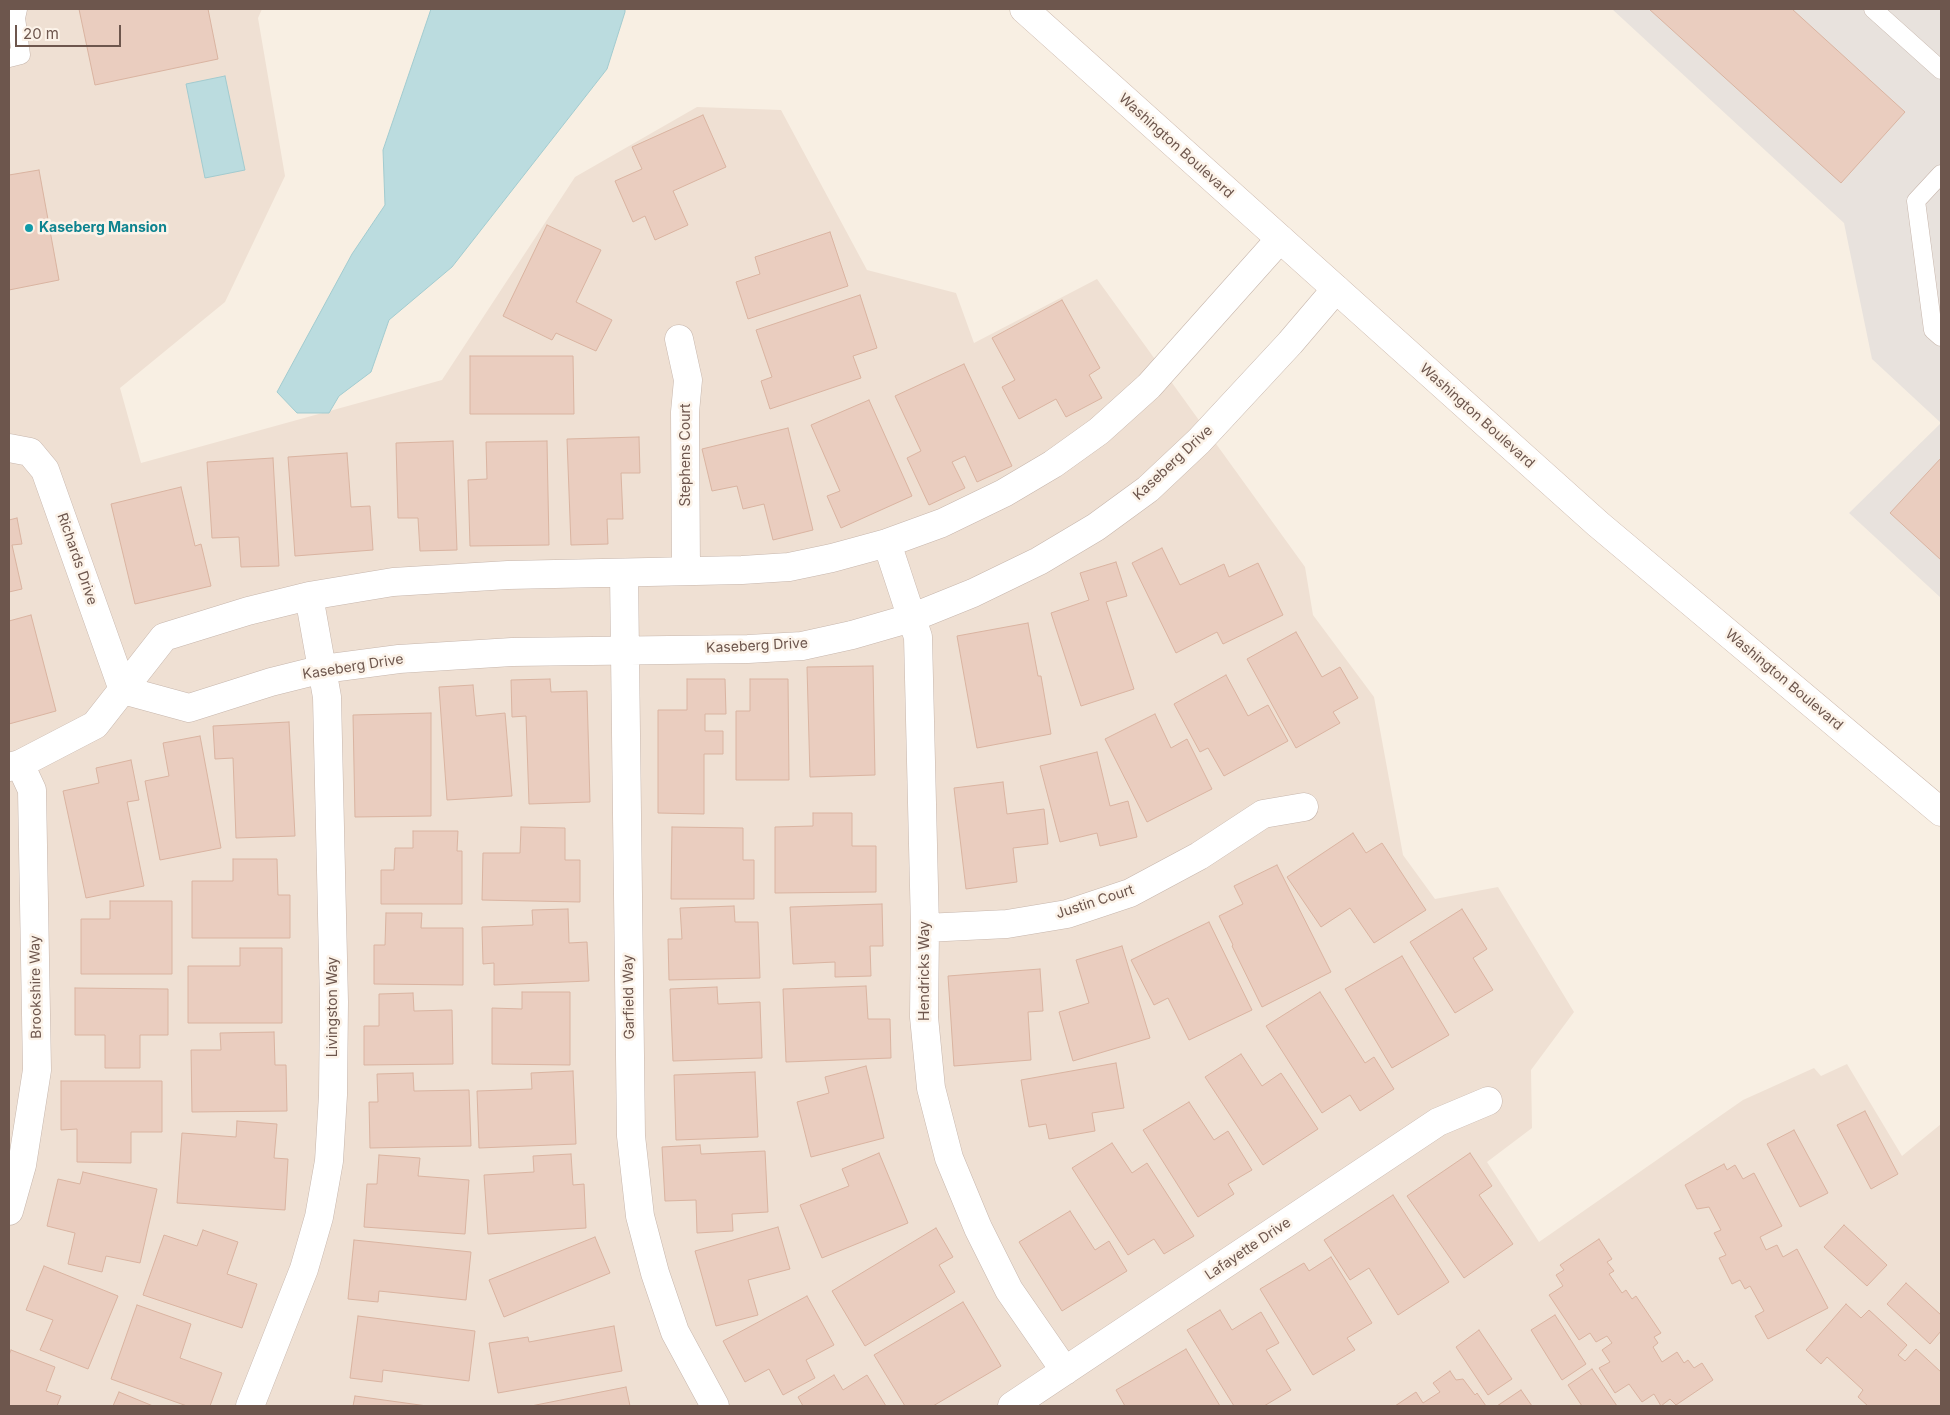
<!DOCTYPE html>
<html>
<head>
<meta charset="utf-8">
<style>
  body { margin:0 }
  #map { position:relative; width:1950px; height:1415px; overflow:hidden; background:#f8efe3; font-family:Inter,sans-serif }
  canvas { display:block }
  .frame { position:absolute; inset:0; border:10px solid #6d564d; pointer-events:none }
  .scale { position:absolute; left:15px; top:25px; width:106px; height:22px; box-sizing:border-box; border:2px solid #6d564d; border-top:0; padding-left:6px; font-size:15px; line-height:18px; white-space:nowrap; color:#6d564d; -webkit-text-stroke:4px #fcf3e9; paint-order:stroke }
</style>
</head>
<body>
<div id="map">
<canvas width="1950" height="1415"></canvas>
<div class="frame"></div>
<div class="scale">20 m</div>
</div>
<script>
const ctx = document.querySelector('canvas').getContext('2d');
ctx.lineJoin = 'round';
function paint(path, color) { ctx.fillStyle = color; ctx.fill(path, 'evenodd'); }
const toPath = rows => new Path2D(rows.map(r => 'M' + r).join(''));
function strokePath(path, color, width, dash) { ctx.strokeStyle = color; ctx.lineWidth = width; ctx.lineCap = dash ? 'butt' : 'round'; ctx.setLineDash(dash || []); ctx.stroke(path); }
function label(font, color, halo, rows, align = 'center') {
  ctx.font = font + ' Inter,sans-serif'; ctx.lineWidth = 5; ctx.setLineDash([]); ctx.textBaseline = 'middle'; ctx.strokeStyle = halo; ctx.fillStyle = color; for (const [text, x, y, turn = 0] of rows) {
    ctx.save(); ctx.translate(x, y); ctx.rotate((+turn || 0) * Math.PI / 180); ctx.textAlign = isNaN(turn) ? turn : align; if (halo) ctx.strokeText(text, 0, 0); ctx.fillText(text, 0, 0); ctx.restore();
  }
}
paint(toPath([
  [9,9,262,9,258,18,285,176,225,302,120,388,141,463,442,380,575,177,697,107,781,110,867,270,956,293,974,343,1097,279,1305,567,1313,615,1374,697,1403,855,1435,899,1498,887,1574,1012,1531,1070,1532,1128,1487,1162,1539,1242,1743,1100,1814,1068,1821,1076,1847,1064,1902,1156,1941,1124,1941,1406,9,1406]
]), '#efe0d3');
paint(toPath([
  [1612,9,1941,9,1941,598,1849,513,1941,423,1872,359,1844,223]
]), '#e8e2dd');
const water = toPath([
  [431,9,625,9,625,12,607,69,452,267,389,320,371,372,339,396,329,413,297,413,277,392,352,254,385,205,383,150,431,9],
  [225,76,245,170,205,178,186,84,225,76]
]);
paint(water, '#bbdcdf');
strokePath(water, '#a2cbcf', 1);
const building = toPath([
  [79,9,208,9,218,59,95,85,79,9],
  [1649,9,1792,9,1905,112,1841,183,1649,9],
  [703,115,726,167,673,191,688,225,655,240,645,216,633,222,615,181,642,169,632,147,703,115],
  [39,170,59,280,9,290,9,175,39,170],
  [547,225,601,250,576,302,612,320,596,351,556,333,552,340,503,316,547,225],
  [830,232,848,286,748,319,736,282,760,274,755,257,830,232],
  [860,295,877,348,853,356,861,378,770,409,761,381,772,377,756,330,860,295],
  [1062,300,1100,368,1089,375,1102,398,1066,417,1056,399,1019,419,1002,387,1015,380,992,338,1062,300],
  [470,356,573,356,574,414,470,414,470,356],
  [964,364,1012,466,977,482,965,456,952,462,965,488,929,505,907,458,921,451,895,396,964,364],
  [869,400,912,496,841,528,827,496,840,491,811,425,869,400],
  [788,428,813,530,773,540,764,504,743,509,737,486,712,491,702,449,788,428],
  [639,437,640,473,621,473,623,519,607,519,608,544,571,545,567,439,639,437],
  [453,441,457,550,420,551,418,518,398,518,396,443,453,441],
  [547,441,549,545,470,546,468,480,487,479,486,442,547,441],
  [347,453,351,507,370,506,373,550,295,556,288,457,347,453],
  [273,458,279,566,241,567,239,537,212,538,207,462,273,458],
  [1941,458,1941,560,1890,513,1941,458],
  [181,487,195,546,201,544,211,586,135,604,111,504,181,487],
  [17,518,22,544,12,545,22,589,9,592,9,520,17,518],
  [1162,548,1180,585,1224,564,1229,577,1258,563,1283,615,1223,644,1217,632,1176,653,1132,563,1162,548],
  [1116,562,1127,596,1106,602,1134,689,1081,706,1051,613,1089,600,1080,573,1116,562],
  [31,615,56,711,9,724,9,621,31,615],
  [1028,623,1038,676,1041,676,1051,734,977,748,957,636,1028,623],
  [1296,632,1322,677,1340,667,1358,698,1333,712,1340,723,1296,748,1247,659,1296,632],
  [873,666,875,775,810,777,807,667,873,666],
  [1226,675,1248,716,1268,705,1288,741,1224,776,1208,748,1200,752,1174,704,1226,675],
  [550,679,551,692,587,691,590,802,529,804,526,716,512,717,511,680,550,679],
  [687,679,725,679,726,714,705,714,705,731,723,731,723,754,704,754,704,814,658,813,658,710,687,710,687,679],
  [750,679,788,679,789,780,736,780,736,711,750,711,750,679],
  [473,685,476,716,505,713,512,796,447,800,439,687,473,685],
  [431,713,431,816,355,817,353,715,431,713],
  [1155,714,1171,748,1187,739,1212,789,1147,822,1105,739,1155,714],
  [289,722,295,836,236,838,233,758,215,759,213,726,289,722],
  [200,736,221,848,160,860,145,781,169,776,163,743,200,736],
  [1097,752,1110,806,1128,801,1137,837,1100,846,1097,833,1060,842,1040,766,1097,752],
  [131,760,139,800,127,802,144,886,86,898,63,791,99,783,96,768,131,760],
  [1003,782,1007,814,1044,809,1048,844,1013,848,1017,882,966,889,954,788,1003,782],
  [813,813,852,813,852,846,876,846,876,892,775,893,775,827,813,826,813,813],
  [521,827,565,828,565,860,580,860,580,902,482,900,483,853,520,853,521,827],
  [672,827,743,828,743,860,754,860,754,899,671,899,672,827],
  [413,831,458,831,457,851,462,851,462,904,381,904,381,870,394,870,395,848,413,848,413,831],
  [1353,833,1366,853,1382,843,1426,910,1374,943,1350,908,1321,927,1287,877,1353,833],
  [233,859,277,859,278,895,290,895,290,938,192,938,192,881,233,881,233,859],
  [1277,865,1331,972,1262,1007,1232,946,1233,945,1219,916,1243,904,1234,886,1277,865],
  [110,901,172,901,172,974,81,974,81,919,110,919,110,901],
  [882,904,883,946,870,946,871,976,835,977,835,962,793,964,790,907,882,904],
  [734,906,735,922,758,922,760,978,669,980,668,939,682,939,680,908,734,906],
  [568,909,569,943,587,942,589,981,494,985,494,963,483,964,482,927,533,925,532,910,568,909],
  [1462,909,1487,949,1473,958,1493,990,1455,1013,1410,942,1462,909],
  [386,913,422,913,421,928,463,928,463,985,374,984,374,945,385,945,386,913],
  [1209,922,1252,1010,1189,1040,1168,998,1154,1005,1131,960,1209,922],
  [1122,946,1150,1038,1073,1061,1059,1012,1089,1003,1076,960,1122,946],
  [240,948,282,948,282,1023,188,1023,188,966,240,966,240,948],
  [1402,956,1449,1035,1392,1068,1345,989,1402,956],
  [1040,969,1043,1011,1028,1012,1031,1060,954,1066,948,976,1040,969],
  [866,986,868,1019,890,1019,891,1058,786,1062,783,989,866,986],
  [717,987,718,1004,760,1002,762,1058,673,1061,670,989,717,987],
  [75,988,168,989,168,1035,140,1035,140,1068,105,1068,105,1035,75,1035,75,988],
  [522,992,570,992,570,1065,492,1064,492,1008,522,1009,522,992],
  [1320,992,1365,1063,1374,1057,1394,1089,1360,1111,1350,1095,1322,1113,1266,1026,1320,992],
  [413,993,414,1011,452,1010,453,1064,364,1065,364,1026,379,1026,379,994,413,993],
  [274,1032,275,1065,286,1065,287,1111,192,1112,191,1050,221,1050,220,1033,274,1032],
  [1241,1054,1262,1086,1281,1073,1318,1129,1263,1165,1205,1077,1241,1054],
  [1116,1063,1124,1108,1092,1113,1095,1131,1049,1139,1046,1124,1029,1127,1021,1080,1116,1063],
  [866,1066,884,1138,811,1157,797,1102,829,1093,825,1077,866,1066],
  [573,1071,576,1144,479,1148,477,1091,532,1089,531,1073,573,1071],
  [755,1072,758,1137,676,1140,674,1075,755,1072],
  [413,1073,414,1091,469,1090,471,1146,370,1148,369,1102,378,1102,377,1074,413,1073],
  [61,1081,162,1081,162,1132,131,1132,131,1163,77,1162,77,1129,61,1130,61,1081],
  [1189,1102,1214,1140,1228,1131,1252,1170,1228,1184,1234,1194,1198,1217,1143,1130,1189,1102],
  [1865,1111,1898,1174,1871,1189,1837,1125,1865,1111],
  [237,1121,277,1124,274,1158,288,1159,285,1210,177,1203,182,1133,236,1137,237,1121],
  [1794,1130,1828,1193,1800,1207,1767,1144,1794,1130],
  [1112,1143,1132,1173,1147,1163,1194,1236,1164,1254,1154,1239,1128,1255,1072,1168,1112,1143],
  [700,1145,701,1154,765,1151,768,1212,732,1214,733,1231,697,1233,696,1200,665,1201,662,1147,700,1145],
  [879,1153,908,1223,822,1258,800,1205,849,1186,842,1169,879,1153],
  [1470,1153,1492,1186,1479,1195,1513,1244,1464,1278,1407,1196,1470,1153],
  [571,1154,573,1185,584,1184,586,1228,488,1234,484,1175,534,1172,533,1156,571,1154],
  [379,1155,420,1158,418,1176,469,1180,465,1234,364,1227,367,1184,377,1184,379,1155],
  [1724,1164,1727,1170,1735,1165,1743,1179,1754,1173,1782,1226,1760,1237,1766,1250,1777,1245,1783,1257,1797,1249,1828,1308,1768,1339,1755,1316,1764,1311,1750,1286,1745,1289,1740,1280,1732,1284,1719,1258,1726,1255,1714,1233,1721,1230,1709,1207,1697,1209,1685,1185,1724,1164],
  [83,1172,157,1189,140,1263,106,1256,102,1272,68,1264,75,1233,47,1226,58,1179,80,1184,83,1172],
  [1393,1195,1449,1282,1398,1315,1369,1268,1350,1280,1324,1240,1393,1195],
  [1070,1211,1095,1250,1109,1241,1127,1271,1062,1311,1019,1242,1070,1211],
  [1844,1225,1887,1265,1867,1286,1824,1247,1844,1225],
  [778,1227,790,1269,748,1280,758,1315,716,1326,695,1251,778,1227],
  [936,1228,953,1257,939,1265,955,1292,865,1346,832,1291,936,1228],
  [203,1230,238,1242,227,1274,257,1284,242,1328,143,1295,164,1235,197,1246,203,1230],
  [595,1237,610,1273,504,1317,489,1280,595,1237],
  [1599,1239,1612,1259,1607,1262,1614,1271,1609,1274,1622,1293,1626,1290,1632,1299,1636,1296,1661,1333,1654,1337,1658,1343,1653,1347,1662,1362,1677,1352,1684,1363,1688,1360,1694,1368,1702,1363,1713,1380,1676,1405,1670,1399,1661,1406,1654,1394,1642,1402,1629,1384,1615,1393,1599,1368,1610,1362,1602,1350,1612,1343,1607,1336,1596,1342,1590,1333,1579,1340,1549,1295,1563,1286,1556,1275,1564,1270,1560,1265,1599,1239],
  [354,1240,471,1252,466,1300,379,1291,378,1302,348,1299,354,1240],
  [1331,1257,1372,1323,1347,1338,1355,1350,1313,1375,1260,1289,1304,1263,1309,1271,1331,1257],
  [44,1266,118,1296,88,1369,40,1350,53,1320,26,1310,44,1266],
  [1906,1283,1941,1315,1941,1331,1930,1344,1887,1304,1906,1283],
  [807,1296,834,1345,806,1360,815,1378,783,1395,769,1369,745,1382,723,1341,807,1296],
  [963,1302,1001,1366,933,1406,905,1406,874,1355,963,1302],
  [1846,1304,1861,1318,1869,1310,1907,1345,1898,1355,1905,1361,1916,1349,1941,1372,1941,1406,1868,1406,1858,1397,1863,1390,1827,1357,1821,1364,1806,1350,1846,1304],
  [137,1305,191,1324,180,1358,222,1373,210,1406,187,1406,111,1379,137,1305],
  [1220,1310,1232,1330,1261,1312,1279,1343,1266,1350,1291,1390,1264,1406,1234,1406,1187,1330,1220,1310],
  [1555,1315,1586,1364,1562,1380,1531,1330,1555,1315],
  [358,1316,475,1331,469,1381,383,1370,382,1382,350,1378,358,1316],
  [614,1326,622,1371,498,1393,489,1343,528,1337,529,1342,614,1326],
  [1479,1330,1512,1379,1488,1395,1456,1347,1479,1330],
  [1186,1349,1220,1406,1125,1406,1116,1390,1186,1349],
  [11,1350,55,1367,46,1391,61,1396,57,1406,9,1406,9,1355,11,1350],
  [1592,1369,1617,1406,1582,1406,1568,1385,1592,1369],
  [1450,1371,1456,1380,1463,1379,1475,1395,1477,1393,1486,1406,1395,1406,1416,1392,1423,1403,1440,1392,1433,1383,1450,1371],
  [834,1375,843,1390,867,1375,886,1406,803,1406,798,1397,834,1375],
  [626,1387,630,1406,531,1406,626,1387],
  [1521,1390,1532,1406,1497,1406,1521,1390],
  [119,1392,153,1406,113,1406,119,1392],
  [355,1396,427,1406,353,1406,355,1396]
]);
paint(building, '#eacdbf');
strokePath(building, '#dab4a1', 1);
const lane = toPath([
  [1873,9,1941,70],
  [9,58,21,55,16,18,18,9],
  [1941,174,1916,201,1933,330,1941,337]
]);
const street = toPath([
  [679,339,688,380,685,412,686,571],
  [9,448,30,452,45,470,123,690],
  [887,543,918,637,925,928,924,1017,931,1088,949,1158,978,1228,1009,1290,1065,1371],
  [624,573,631,1136,640,1216,655,1273,675,1332,715,1406],
  [123,690,189,708,271,682,323,669,399,659,512,652,748,649,802,646,852,635,911,618,973,593,1039,561,1096,527,1148,489,1199,441,1290,343,1336,289],
  [9,767,20,764,95,725,164,637,248,611,309,596,393,582,508,575,742,570,789,567,832,558,887,543,942,523,1004,493,1053,464,1099,431,1149,386,1280,239],
  [925,928,1007,924,1067,914,1130,893,1199,856,1263,814,1304,807],
  [9,1211,22,1165,37,1070,32,790,20,764],
  [250,1406,304,1269,319,1217,329,1161,333,1095,334,1002,327,697,309,596],
  [1012,1406,1438,1122,1488,1101]
]);
const secondary = toPath([
  [1024,9,1598,524,1941,812]
]);
strokePath(lane, '#c7b6ac', 19);
strokePath(street, '#c7b6ac', 29);
strokePath(secondary, '#ccb8ac', 29);
strokePath(lane, '#fff', 18);
strokePath(street, '#fff', 28);
strokePath(secondary, '#fff', 28);
for (const [x, y, r, color] of [
  [29,228,5,"#0f9aa8"]
]) { const dot = new Path2D(); dot.arc(x, y, r, 0, 2 * Math.PI); ctx.fillStyle = color; ctx.fill(dot); strokePath(dot, '#fcf3e9', 2); }
label('14px', '#6d564d', '#fcf3e9', [
  ["Washington Boulevard",1176,146,42],
  ["Washington Boulevard",1477,416,42],
  ["Stephens Court",686,455,-90],
  ["Kaseberg Drive",1173,463,-43],
  ["Richards Drive",77,559,71],
  ["Kaseberg Drive",757,646,-3],
  ["Kaseberg Drive",353,667,-9],
  ["Washington Boulevard",1784,680,40],
  ["Justin Court",1095,902,-18],
  ["Hendricks Way",925,971,-90],
  ["Brookshire Way",36,987,-91],
  ["Garfield Way",629,997,-91],
  ["Livingston Way",333,1007,-90],
  ["Lafayette Drive",1248,1249,-34]
]);
label('bold 14px', '#0d838f', '#fcf3e9', [
  ["Kaseberg Mansion",39,228]
], 'left');
</script>
</body>
</html>
